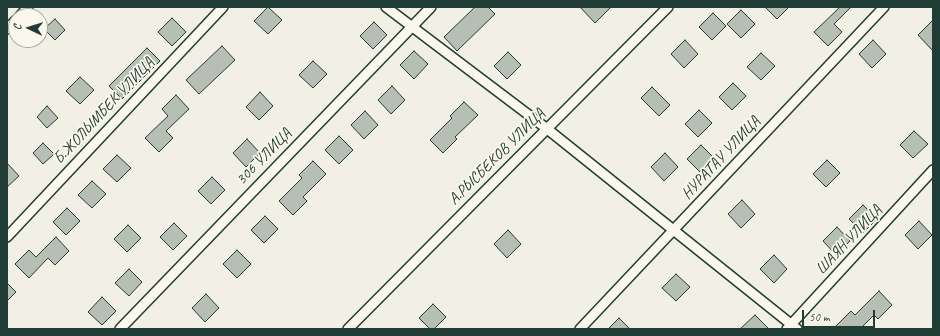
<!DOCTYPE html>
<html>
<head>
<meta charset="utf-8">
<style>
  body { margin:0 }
  #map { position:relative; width:940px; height:336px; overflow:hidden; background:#f2f0e5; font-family:Caveat,sans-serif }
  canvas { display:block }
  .frame { position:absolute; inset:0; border:8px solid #1f3d34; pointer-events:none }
  .north { position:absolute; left:8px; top:8px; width:40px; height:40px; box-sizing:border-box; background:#fbf7ec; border:1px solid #a3ada2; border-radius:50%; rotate:274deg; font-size:11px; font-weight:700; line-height:16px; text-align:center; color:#1f3d34 }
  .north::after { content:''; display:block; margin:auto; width:14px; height:18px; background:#1f3d34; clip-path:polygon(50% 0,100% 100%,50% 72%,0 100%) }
  .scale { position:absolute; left:802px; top:310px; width:73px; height:18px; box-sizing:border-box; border:2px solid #1f3d34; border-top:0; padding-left:5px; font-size:12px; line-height:14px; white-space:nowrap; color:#1f3d34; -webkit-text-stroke:3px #fbf7ec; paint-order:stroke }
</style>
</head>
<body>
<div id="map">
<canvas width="940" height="336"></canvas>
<div class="frame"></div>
<div class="north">С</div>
<div class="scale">50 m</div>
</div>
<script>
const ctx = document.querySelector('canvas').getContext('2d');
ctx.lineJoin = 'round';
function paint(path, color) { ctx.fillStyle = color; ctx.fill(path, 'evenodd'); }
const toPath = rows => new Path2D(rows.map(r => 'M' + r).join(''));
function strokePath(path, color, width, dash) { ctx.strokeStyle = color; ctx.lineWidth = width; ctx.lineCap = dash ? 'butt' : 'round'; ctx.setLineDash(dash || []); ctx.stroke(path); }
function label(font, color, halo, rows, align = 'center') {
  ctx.font = font + ' Caveat,sans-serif'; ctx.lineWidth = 3.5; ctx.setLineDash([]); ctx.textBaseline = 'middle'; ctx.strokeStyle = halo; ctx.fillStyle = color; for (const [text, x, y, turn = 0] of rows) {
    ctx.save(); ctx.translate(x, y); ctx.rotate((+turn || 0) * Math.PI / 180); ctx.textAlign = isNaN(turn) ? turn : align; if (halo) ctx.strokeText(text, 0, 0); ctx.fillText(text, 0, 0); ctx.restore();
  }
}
const building = toPath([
  [268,7,282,20,268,34,254,21,268,7],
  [475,7,488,7,495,14,457,51,444,37,475,7],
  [580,7,611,7,595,23,580,7],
  [765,7,789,7,777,19,765,7],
  [840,7,851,7,834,24,842,32,828,46,814,32,840,7],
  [741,10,755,24,741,38,727,24,741,10],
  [713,13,726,26,712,40,699,27,713,13],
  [172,18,186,32,172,46,158,32,172,18],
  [55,19,65,30,55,40,44,29,55,19],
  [933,20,933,51,918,35,933,20],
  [374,22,387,35,373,49,360,36,374,22],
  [685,40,698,54,684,68,671,54,685,40],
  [873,40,886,54,872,68,859,54,873,40],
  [222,46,235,60,199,94,186,80,222,46],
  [147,48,160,61,122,99,109,86,147,48],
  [414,51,428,64,414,79,400,65,414,51],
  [508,52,521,65,507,79,494,66,508,52],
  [761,53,775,66,761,80,747,67,761,53],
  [313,61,327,74,313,88,299,75,313,61],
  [80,77,94,90,80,104,66,91,80,77],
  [733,83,746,96,732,110,719,97,733,83],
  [392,86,405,100,391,114,378,100,392,86],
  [652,87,670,105,659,116,641,98,652,87],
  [260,92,273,106,259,120,246,107,260,92],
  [176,95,189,109,166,131,173,138,159,152,145,138,168,116,162,109,176,95],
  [464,102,478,115,455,137,457,139,443,153,430,140,452,118,450,116,464,102],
  [47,106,58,118,47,128,37,117,47,106],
  [699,110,712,123,698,137,685,124,699,110],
  [365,111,378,125,364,139,351,125,365,111],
  [914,131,928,144,913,158,900,145,914,131],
  [339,136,353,150,339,164,325,150,339,136],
  [247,139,260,153,246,167,233,153,247,139],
  [43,143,54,154,43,164,33,153,43,143],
  [701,145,714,158,700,172,687,159,701,145],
  [665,153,678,167,664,181,651,167,665,153],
  [117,155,131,168,117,182,103,169,117,155],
  [827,160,840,173,826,187,813,174,827,160],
  [313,161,326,174,303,197,307,201,293,215,279,201,302,178,299,175,313,161],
  [7,163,19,176,7,187,7,163],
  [212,177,225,190,211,204,198,191,212,177],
  [92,181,106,194,92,208,78,195,92,181],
  [742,200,755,214,741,228,728,214,742,200],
  [863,205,877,219,863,233,849,219,863,205],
  [67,208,80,221,66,235,53,222,67,208],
  [265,216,278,229,264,243,251,230,265,216],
  [919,221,932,235,918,249,905,235,919,221],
  [174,223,187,236,173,250,160,237,174,223],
  [128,225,141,238,127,252,114,239,128,225],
  [837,227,850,241,836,255,823,241,837,227],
  [508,230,521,244,507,258,494,244,508,230],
  [56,237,69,251,55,265,48,258,29,278,15,264,29,250,36,257,56,237],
  [237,250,251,264,237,278,223,264,237,250],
  [774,255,787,269,774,283,760,269,774,255],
  [129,269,142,282,129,296,115,283,129,269],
  [676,274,690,287,676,301,662,288,676,274],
  [7,283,16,292,7,301,7,283],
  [879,291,892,305,878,319,874,315,860,329,833,329,851,311,855,315,879,291],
  [206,294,219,308,205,322,192,308,206,294],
  [102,297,116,311,102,325,88,312,102,297],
  [433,304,446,317,434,329,430,329,419,318,433,304],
  [755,315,769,329,740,329,755,315],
  [619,318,630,329,608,329,619,318]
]);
paint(building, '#b7beb3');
strokePath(building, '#1f3d34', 1);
const street = toPath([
  [386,7,546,128,797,329],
  [20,16,28,7],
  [7,29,16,20],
  [7,237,223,7],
  [120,329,431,7],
  [348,329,668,7],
  [580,329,884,7],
  [787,329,933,170]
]);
strokePath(street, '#1f3d34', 12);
strokePath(street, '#fbf7ec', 9);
label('16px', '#1f3d34', '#fbf7ec', [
  ["Б.ЖОЛЫМБЕК УЛИЦА",104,111,-47],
  ["306 УЛИЦА",264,157,-46],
  ["А.РЫСБЕКОВ УЛИЦА",497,157,-45],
  ["НУРАТАУ УЛИЦА",721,158,-47],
  ["ШАЯН УЛИЦА",849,240,-47]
]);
</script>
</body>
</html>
